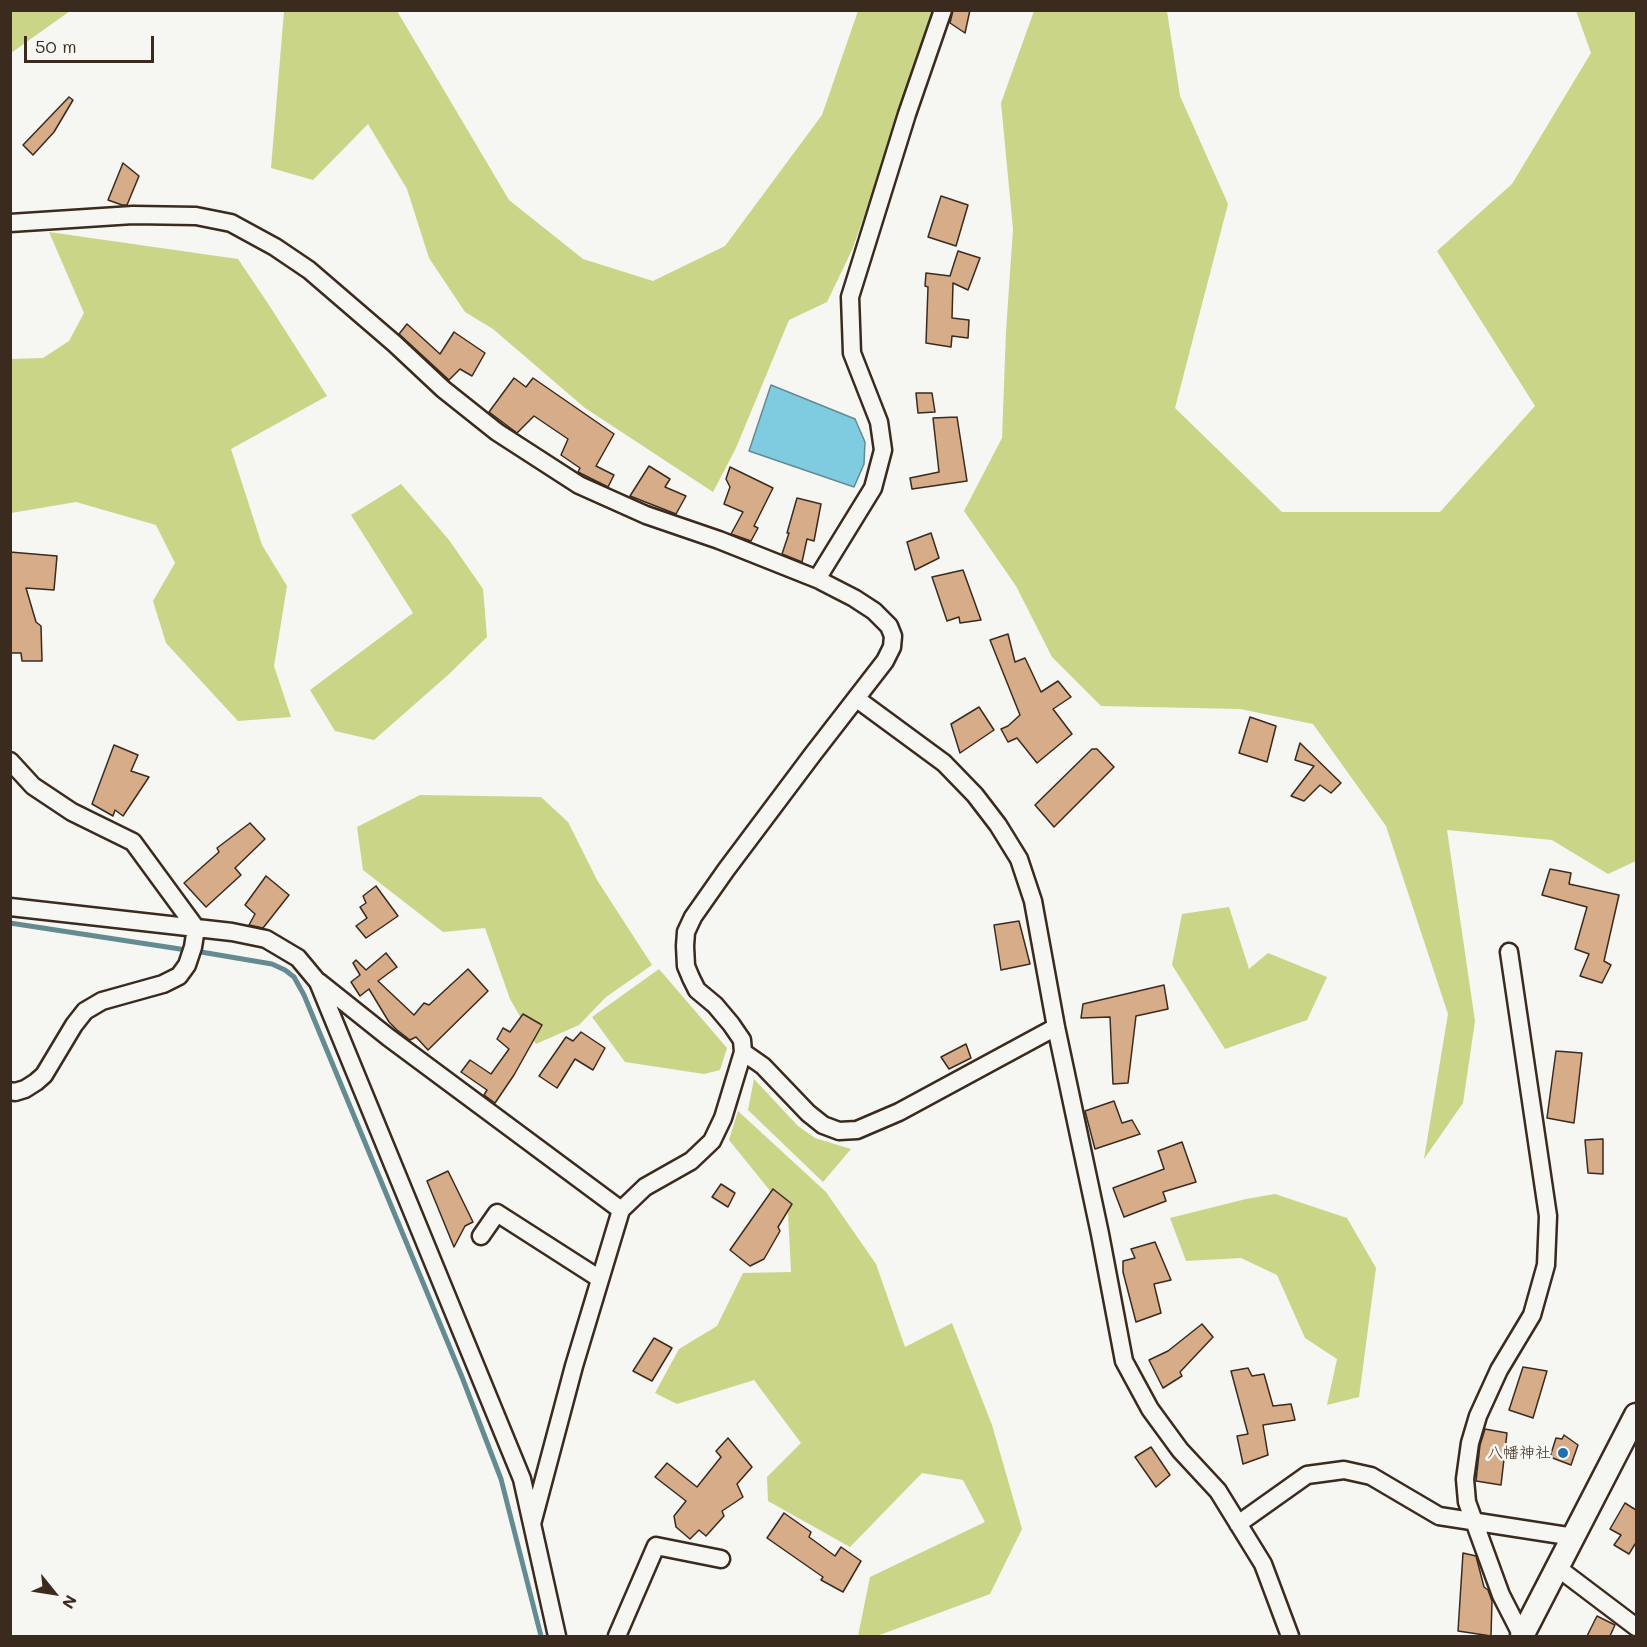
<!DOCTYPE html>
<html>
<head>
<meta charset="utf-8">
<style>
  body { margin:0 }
  #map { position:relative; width:1647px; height:1647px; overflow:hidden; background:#f6f6f2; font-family:Mali,sans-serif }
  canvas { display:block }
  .frame { position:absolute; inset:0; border:12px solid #3b2a1e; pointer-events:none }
  .north { position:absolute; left:24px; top:1563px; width:60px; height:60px; -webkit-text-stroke:4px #f6f6f2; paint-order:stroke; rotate:120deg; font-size:16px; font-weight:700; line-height:24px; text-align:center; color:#3b2a1e }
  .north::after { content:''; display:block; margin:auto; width:21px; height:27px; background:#3b2a1e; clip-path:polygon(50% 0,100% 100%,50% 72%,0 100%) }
  .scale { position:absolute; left:24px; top:36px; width:130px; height:27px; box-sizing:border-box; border:3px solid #3b2a1e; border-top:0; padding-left:8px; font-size:18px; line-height:21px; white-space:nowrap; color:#3b2a1e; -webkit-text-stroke:4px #f6f6f2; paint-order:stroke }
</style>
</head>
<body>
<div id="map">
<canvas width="1647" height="1647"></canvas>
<div class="frame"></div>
<div class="north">N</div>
<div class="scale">50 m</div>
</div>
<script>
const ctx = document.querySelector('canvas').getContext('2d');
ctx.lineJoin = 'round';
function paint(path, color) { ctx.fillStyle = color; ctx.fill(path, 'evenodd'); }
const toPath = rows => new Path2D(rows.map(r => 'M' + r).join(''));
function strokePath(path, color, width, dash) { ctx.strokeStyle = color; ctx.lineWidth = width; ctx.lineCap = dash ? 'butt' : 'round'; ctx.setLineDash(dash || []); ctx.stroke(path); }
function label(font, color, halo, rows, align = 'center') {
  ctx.font = font + ' Mali,"Klee One",sans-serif'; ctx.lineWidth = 5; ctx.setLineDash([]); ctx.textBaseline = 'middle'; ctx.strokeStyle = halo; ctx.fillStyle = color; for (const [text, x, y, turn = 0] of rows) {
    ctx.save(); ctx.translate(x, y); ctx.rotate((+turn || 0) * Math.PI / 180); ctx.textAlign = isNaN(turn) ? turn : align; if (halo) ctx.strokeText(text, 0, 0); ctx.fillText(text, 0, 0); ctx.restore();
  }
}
paint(toPath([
  [11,10,70,10,70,11,11,53],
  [284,11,397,11,509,200,583,259,653,281,725,246,822,115,858,11,937,11,852,250,827,302,789,320,736,448,713,492,585,408,493,329,465,312,429,258,407,189,368,124,313,180,271,168],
  [1034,11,1167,11,1180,96,1228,204,1175,408,1282,512,1440,512,1535,406,1437,251,1512,184,1591,53,1576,11,1636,11,1636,861,1608,874,1552,840,1447,830,1475,1021,1463,1103,1424,1159,1448,1014,1386,826,1313,724,1240,709,1101,706,1052,657,1016,586,964,511,1002,438,1006,331,1013,229,1001,103],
  [49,232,238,259,267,302,327,396,231,449,262,545,287,586,274,666,291,717,238,721,166,643,153,601,175,563,156,525,76,502,11,513,11,359,43,358,69,341,84,313],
  [401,484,449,540,483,589,487,637,448,675,374,740,335,731,310,690,413,613,351,515],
  [420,795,541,797,568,822,597,880,652,965,606,997,579,1025,536,1044,510,999,485,928,443,932,363,870,357,827],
  [1229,907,1249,969,1268,953,1327,977,1307,1020,1225,1049,1172,965,1182,914],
  [659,969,727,1048,720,1070,704,1074,625,1062,592,1017],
  [754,1079,798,1126,815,1138,851,1149,823,1182,748,1110],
  [738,1111,826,1192,876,1264,905,1347,952,1323,992,1425,1022,1529,990,1594,877,1636,858,1636,870,1577,985,1522,963,1480,922,1473,850,1547,768,1501,767,1477,801,1443,754,1380,677,1404,655,1393,679,1349,717,1326,743,1273,791,1272,788,1213,729,1140],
  [1275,1194,1347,1218,1376,1268,1359,1397,1327,1405,1337,1359,1305,1338,1277,1275,1241,1258,1186,1261,1170,1218,1246,1199]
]), '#cad588');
const water = toPath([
  [771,385,855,419,865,442,864,464,854,487,749,451,771,385]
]);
paint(water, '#7fcbdf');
strokePath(water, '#648b92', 1.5);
strokePath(toPath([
  [10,923,180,949],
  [201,952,272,964,285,970,294,977,304,995,462,1377,501,1479,541,1636]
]), '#648b92', 5);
const building = toPath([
  [953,10,970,10,965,33,950,23,953,10],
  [69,97,73,100,54,132,33,155,23,145,69,97],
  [123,163,139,176,127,205,122,205,108,200,123,163],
  [941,196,968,205,956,246,928,237,941,196],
  [958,251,980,258,968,290,953,283,952,318,969,320,968,338,952,336,951,347,926,343,928,287,925,286,926,273,950,276,958,251],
  [407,324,440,354,454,332,485,353,472,376,460,369,449,380,399,334,407,324],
  [514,378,526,387,533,378,614,434,596,466,614,475,608,487,578,472,580,468,561,455,568,439,534,416,517,433,489,412,514,378],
  [916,393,932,393,935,412,918,413,916,393],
  [957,417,967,481,912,489,910,478,939,472,933,418,957,417],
  [649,466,670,479,665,487,686,496,676,514,630,496,649,466],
  [730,467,773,488,754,526,758,528,751,541,731,534,743,512,724,504,730,487,726,479,730,467],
  [797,498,821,504,814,541,807,539,802,562,782,554,789,533,787,533,797,498],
  [931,533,939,558,915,570,907,542,931,533],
  [10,552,57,556,54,590,26,588,36,622,41,626,42,661,22,661,21,653,10,653,10,552],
  [963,570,981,620,960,623,959,617,947,621,932,577,963,570],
  [1008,634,1015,662,1025,658,1041,692,1058,681,1071,697,1053,709,1072,734,1037,763,1017,738,1008,742,1001,729,1008,726,1020,715,990,640,1008,634],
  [979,707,994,730,960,753,951,724,979,707],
  [1250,717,1276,726,1267,762,1239,753,1250,717],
  [1300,743,1341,783,1331,793,1320,785,1304,801,1291,796,1314,766,1295,760,1300,743],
  [114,745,138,755,131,771,149,777,123,816,115,810,113,816,92,804,114,745],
  [1092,749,1097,749,1114,767,1054,827,1035,805,1092,749],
  [250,823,265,839,235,868,241,875,206,907,184,883,219,852,217,848,250,823],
  [1550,869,1571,873,1569,884,1619,895,1604,961,1611,965,1602,983,1580,976,1589,954,1575,949,1587,907,1542,895,1550,869],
  [266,876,289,895,263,928,249,925,255,914,245,905,266,876],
  [376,886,398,916,366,938,356,926,367,918,360,907,366,903,363,896,376,886],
  [1019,921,1030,964,1001,970,994,925,1019,921],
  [386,953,397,967,378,981,414,1015,424,1003,429,1005,468,969,488,991,428,1050,416,1037,410,1040,397,1030,389,1022,369,989,360,996,351,982,360,975,353,963,356,960,366,970,386,953],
  [1164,985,1168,1009,1136,1016,1128,1083,1113,1084,1110,1017,1081,1018,1083,1004,1164,985],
  [523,1014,542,1025,514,1075,495,1103,484,1095,487,1090,461,1072,470,1060,491,1074,509,1049,497,1039,503,1028,510,1032,523,1014],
  [581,1032,605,1048,593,1070,575,1059,557,1088,539,1076,566,1037,573,1041,581,1032],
  [966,1044,971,1058,949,1069,941,1057,966,1044],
  [1556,1051,1582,1053,1574,1123,1547,1118,1556,1051],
  [1114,1101,1122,1123,1132,1120,1140,1134,1095,1149,1085,1111,1114,1101],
  [1603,1139,1603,1174,1588,1173,1585,1140,1603,1139],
  [1182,1142,1196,1182,1163,1192,1166,1201,1124,1217,1113,1188,1164,1169,1158,1151,1182,1142],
  [448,1171,473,1222,465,1226,454,1247,427,1181,448,1171],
  [721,1184,735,1193,728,1207,712,1197,721,1184],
  [773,1189,792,1204,778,1227,780,1231,764,1259,750,1266,730,1250,773,1189],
  [1155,1242,1171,1280,1154,1284,1161,1313,1136,1322,1123,1272,1123,1261,1135,1258,1131,1249,1155,1242],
  [1202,1324,1213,1337,1180,1372,1182,1376,1163,1388,1149,1360,1168,1351,1202,1324],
  [654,1338,672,1348,652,1381,633,1371,654,1338],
  [1523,1367,1547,1371,1533,1418,1509,1410,1523,1367],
  [1248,1368,1252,1376,1264,1374,1273,1406,1291,1404,1295,1420,1263,1425,1268,1455,1243,1464,1237,1436,1248,1434,1231,1371,1248,1368],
  [1485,1429,1507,1433,1501,1485,1476,1481,1480,1445,1485,1429],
  [1564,1435,1578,1445,1571,1465,1550,1457,1556,1438,1562,1439,1564,1435],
  [728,1438,752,1467,737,1484,743,1497,722,1511,724,1516,706,1536,699,1530,690,1539,676,1527,674,1516,686,1501,655,1477,667,1463,697,1487,721,1457,716,1451,728,1438],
  [1151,1447,1170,1475,1156,1487,1135,1457,1151,1447],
  [1625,1503,1636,1510,1636,1545,1635,1544,1629,1554,1614,1545,1621,1535,1610,1529,1625,1503],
  [784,1513,811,1532,809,1537,835,1556,841,1547,861,1561,843,1592,821,1580,823,1577,767,1538,784,1513],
  [1463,1553,1476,1556,1484,1587,1488,1590,1492,1601,1491,1636,1458,1631,1463,1553],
  [1597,1616,1615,1625,1610,1636,1587,1636,1597,1616]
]);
paint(building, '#d7ac88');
strokePath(building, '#3b2a1e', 1.5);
const street = toPath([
  [10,223,133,215,196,216,231,223,275,247,309,270,395,344,443,389,497,432,579,485,646,515,719,540,817,579,854,598,874,611,889,626,893,636,892,647,885,661,813,754,726,870,693,917,686,932,685,946,686,966,691,978,697,990,715,1005,731,1024,742,1040,743,1052,723,1118,712,1141,691,1161,645,1187,621,1210,574,1366,532,1524],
  [817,579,873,488,883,450,879,422,852,353,850,297,907,114,943,10],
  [857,699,944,763,975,795,998,825,1019,859,1033,901,1056,1027,1100,1234,1124,1361,1150,1409,1180,1450,1218,1491,1263,1564,1290,1636],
  [10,761,33,786,72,812,133,842,196,928,193,947,187,965,179,976,163,984,102,1001,85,1011,74,1025,44,1075,36,1082,25,1089,15,1092,10,1091],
  [10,907,232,932,266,939,298,958,318,982,522,1479,557,1636],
  [1509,952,1548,1216,1546,1265,1532,1315,1499,1370,1478,1416,1470,1443,1465,1479,1467,1502,1501,1595,1522,1636],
  [319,982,388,1037,621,1210],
  [743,1052,763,1066,808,1113,823,1125,839,1131,857,1130,899,1112,1056,1027],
  [481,1236,497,1213,600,1279],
  [1238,1524,1307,1475,1344,1470,1371,1476,1439,1516,1574,1537],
  [1558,1568,1636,1627],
  [617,1636,656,1546,721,1559]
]);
const secondary = toPath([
  [1522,1636,1636,1415]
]);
strokePath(street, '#3b2a1e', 21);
strokePath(secondary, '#3b2a1e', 27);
strokePath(street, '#f6f6f2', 16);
strokePath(secondary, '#f6f6f2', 22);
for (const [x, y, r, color] of [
  [1563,1453,6,"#1f6fb2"]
]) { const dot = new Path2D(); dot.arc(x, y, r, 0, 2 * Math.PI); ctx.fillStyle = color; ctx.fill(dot); strokePath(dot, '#f6f6f2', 2); }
label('16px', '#3b2a1e', '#f6f6f2', [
  ["八幡神社",1551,1453]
], 'right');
</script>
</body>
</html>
